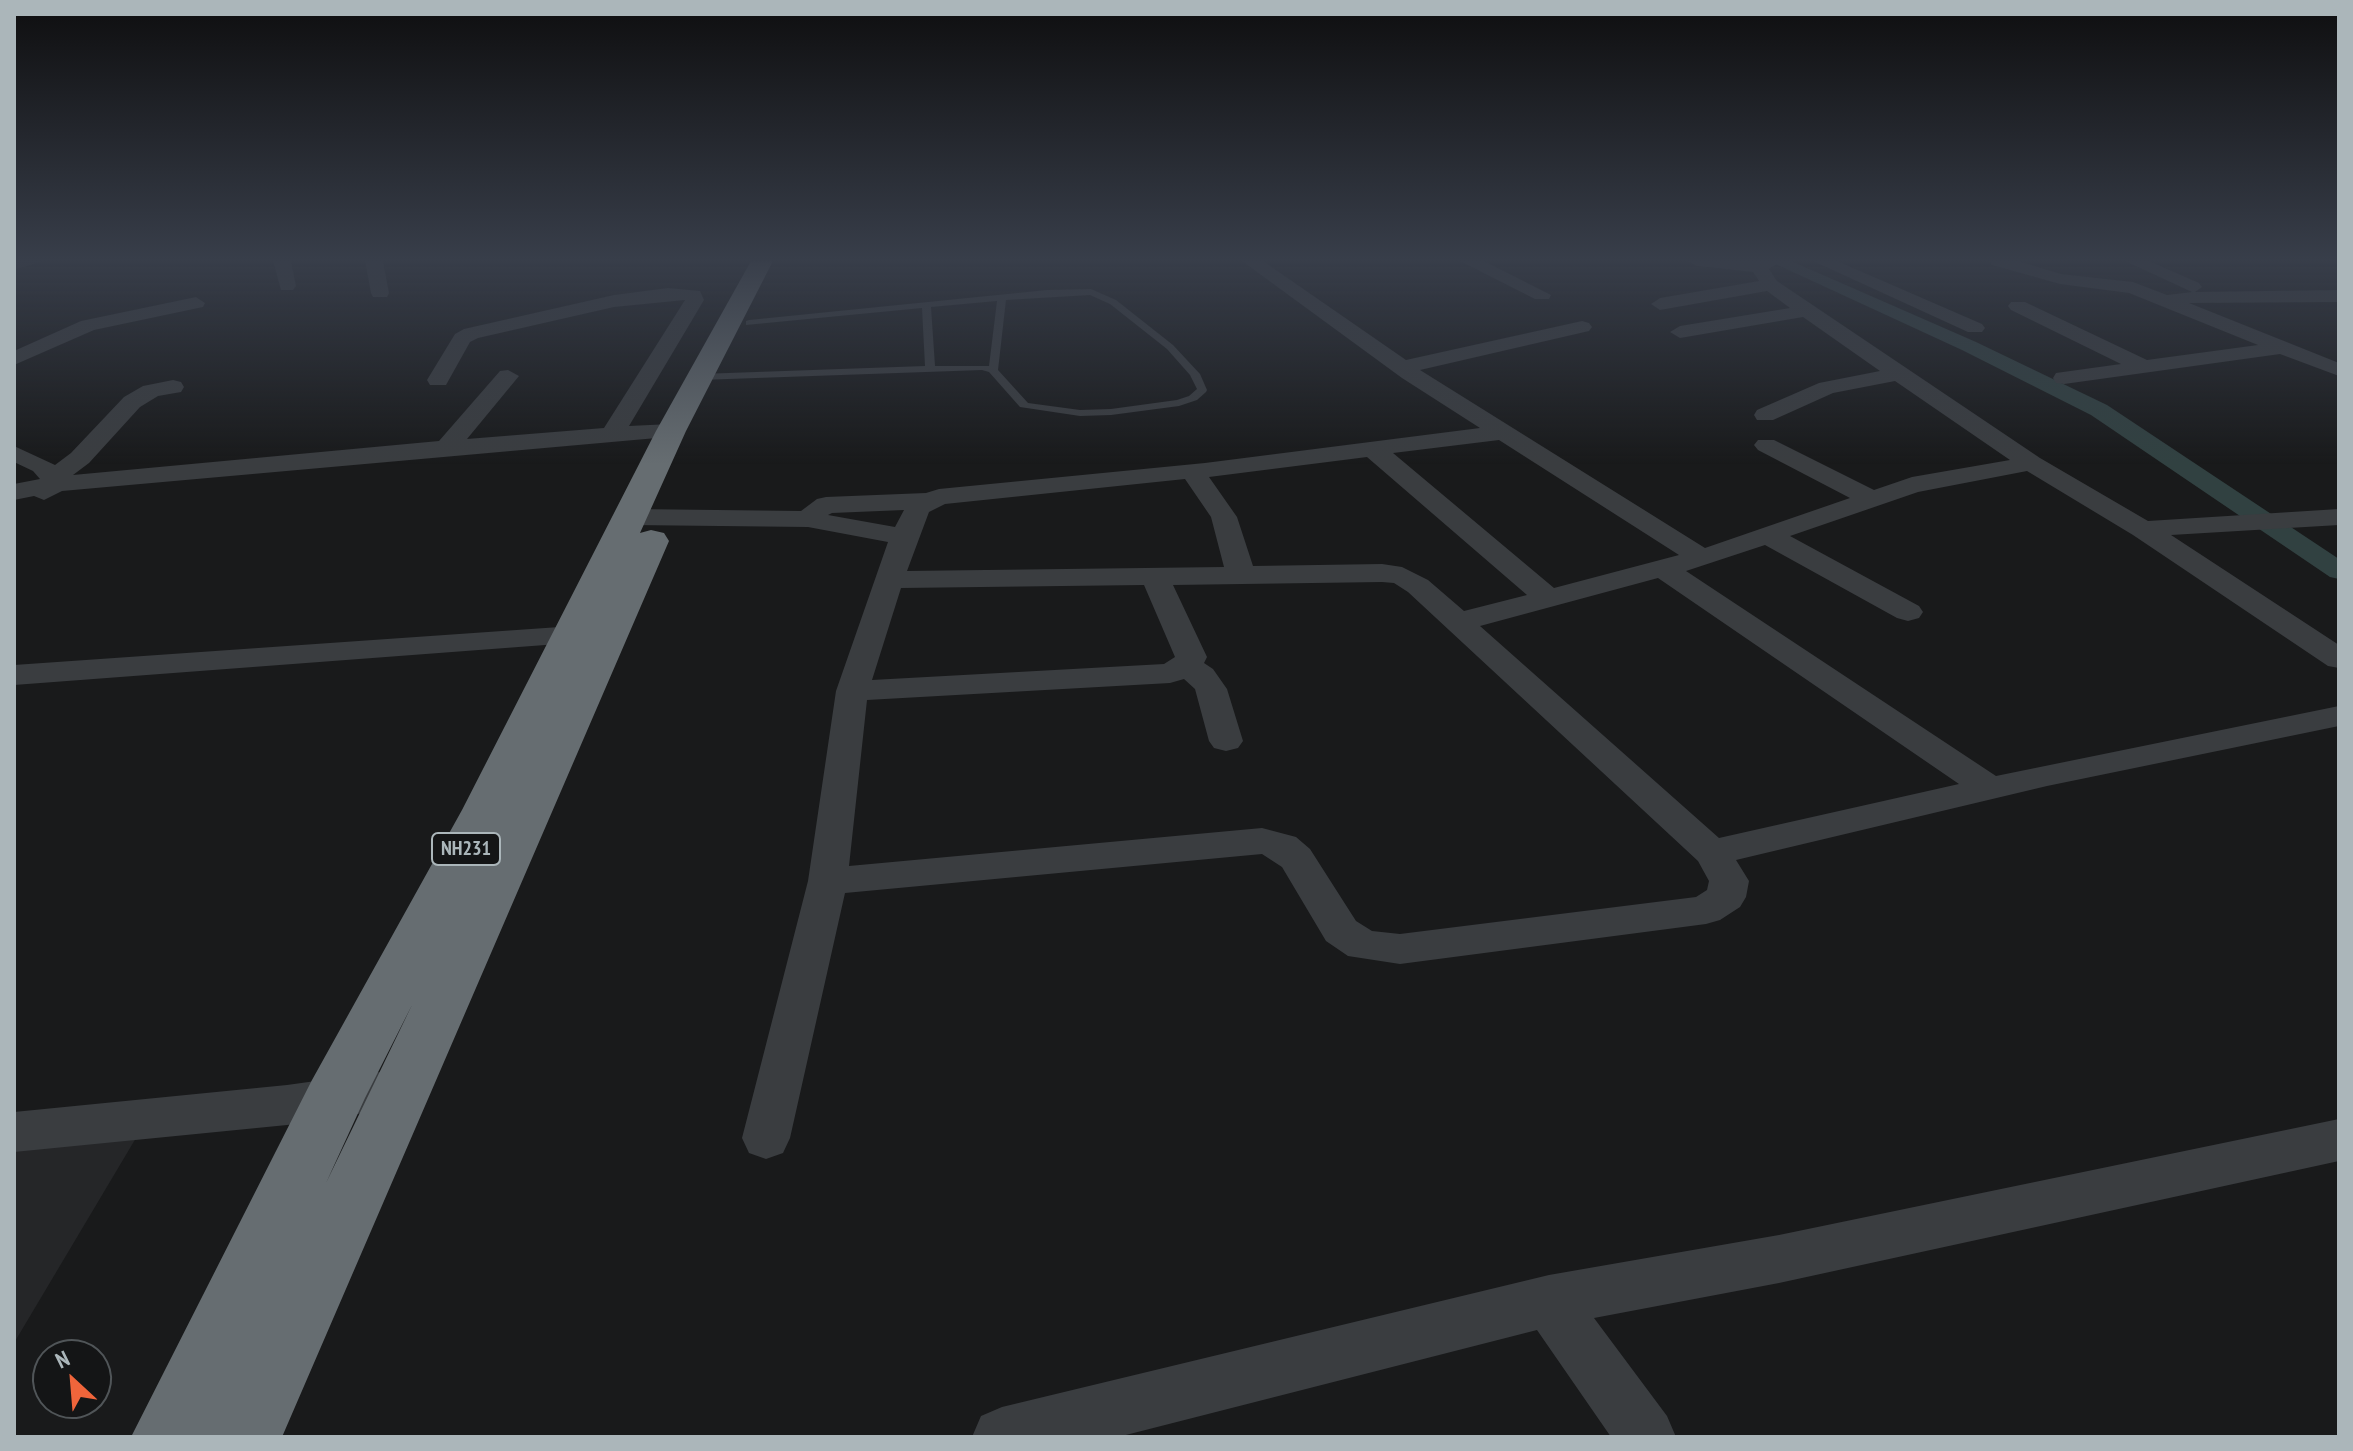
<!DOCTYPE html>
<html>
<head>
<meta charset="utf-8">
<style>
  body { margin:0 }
  #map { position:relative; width:2353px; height:1451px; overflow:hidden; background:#191a1b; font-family:"PT Sans Narrow",sans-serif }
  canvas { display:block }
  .frame { position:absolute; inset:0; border:16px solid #abb6ba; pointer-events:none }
  .north { position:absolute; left:32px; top:1339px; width:80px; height:80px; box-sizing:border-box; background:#141516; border:2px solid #505558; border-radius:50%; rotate:334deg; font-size:22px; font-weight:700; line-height:32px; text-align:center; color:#abb6ba }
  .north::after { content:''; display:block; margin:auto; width:28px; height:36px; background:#f0653b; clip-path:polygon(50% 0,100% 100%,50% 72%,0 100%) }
</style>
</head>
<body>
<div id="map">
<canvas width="2353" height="1451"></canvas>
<div class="frame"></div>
<div class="north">N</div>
</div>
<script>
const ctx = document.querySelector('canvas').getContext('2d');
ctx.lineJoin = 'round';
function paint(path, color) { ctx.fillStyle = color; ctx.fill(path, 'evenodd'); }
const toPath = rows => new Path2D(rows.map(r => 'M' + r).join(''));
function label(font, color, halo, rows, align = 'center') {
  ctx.font = font + ' "PT Sans Narrow",sans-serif'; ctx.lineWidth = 6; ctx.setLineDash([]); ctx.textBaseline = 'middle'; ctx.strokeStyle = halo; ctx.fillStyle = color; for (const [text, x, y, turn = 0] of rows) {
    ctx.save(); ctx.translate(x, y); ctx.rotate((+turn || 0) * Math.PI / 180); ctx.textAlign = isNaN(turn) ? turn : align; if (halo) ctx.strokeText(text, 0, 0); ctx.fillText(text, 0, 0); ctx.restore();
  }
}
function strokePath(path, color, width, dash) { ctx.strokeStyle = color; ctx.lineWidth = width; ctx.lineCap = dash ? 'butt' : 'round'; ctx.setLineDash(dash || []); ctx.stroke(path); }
paint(toPath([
  [136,1138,14,1343,14,1150]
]), '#252628');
paint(toPath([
  [1769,261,1791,261,1976,342,2107,405,2339,559,2339,579,2330,577,2091,415,1962,350,1769,261]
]), '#314141');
paint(toPath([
  [1091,289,1116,300,1173,345,1200,374,1207,390,1206,392,1197,400,1179,406,1111,415,1080,416,1020,407,989,372,982,370,700,380,695,377,700,374,925,366,922,308,746,325,746,321,749,320,1047,290,1091,289],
  [1090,295,1110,304,1167,349,1190,375,1197,389,1189,396,1177,400,1111,409,1080,410,1028,403,998,370,1006,300,1090,295],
  [997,301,989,366,935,366,931,307,997,301]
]), '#3a3d40');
paint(toPath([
  [273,261,291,261,296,286,293,290,281,290,273,261],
  [365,261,383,261,389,293,387,297,373,297,371,293,365,261],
  [1242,261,1263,261,1406,360,1582,321,1589,323,1592,327,1589,331,1420,370,1705,548,1850,498,1758,450,1754,445,1758,440,1774,440,1874,490,1912,477,2010,460,1895,381,1833,393,1773,420,1757,420,1754,415,1757,410,1819,383,1880,371,1803,317,1680,338,1670,332,1680,326,1790,308,1767,291,1660,310,1651,304,1660,298,1759,281,1753,272,1697,266,1688,261,1781,261,1769,269,1777,281,2040,458,2148,521,2339,509,2339,525,2171,535,2339,645,2339,668,2328,666,2133,535,2027,471,1918,492,1790,536,1919,606,1923,612,1919,618,1908,621,1897,618,1765,545,1686,571,1996,776,2339,706,2339,726,2047,786,1736,860,1749,881,1746,897,1740,907,1720,920,1706,924,1400,964,1348,956,1326,941,1282,867,1262,854,845,893,790,1138,783,1153,766,1159,749,1153,742,1138,808,881,836,691,888,542,808,527,632,525,623,523,619,517,623,511,632,509,801,511,817,499,826,497,926,493,939,489,1205,463,1480,428,1402,378,1242,261],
  [1499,440,1679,555,1554,588,1393,453,1499,440],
  [1367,457,1527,595,1464,611,1428,580,1402,567,1382,564,1253,566,1237,517,1209,477,1367,457],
  [1185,479,1211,517,1224,567,907,571,929,512,945,504,1185,479],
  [904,510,895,527,828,515,832,513,904,510],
  [1658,578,1959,784,1719,838,1480,626,1658,578],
  [1382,582,1394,583,1408,592,1698,861,1709,881,1707,890,1696,897,1400,934,1372,931,1356,921,1310,849,1296,837,1262,828,849,866,867,700,1170,683,1184,679,1195,689,1209,741,1214,748,1226,751,1238,748,1243,741,1227,689,1213,669,1204,663,1207,657,1173,585,1382,582],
  [1144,585,1175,657,1164,664,872,680,901,588,1144,585],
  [1460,261,1484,261,1551,295,1549,299,1535,299,1460,261],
  [1813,261,1837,261,1982,324,1985,328,1982,332,1968,332,1813,261],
  [1989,261,2018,261,2061,274,2133,282,2167,295,2192,292,2125,261,2149,261,2199,283,2202,287,2195,292,2339,290,2339,302,2189,303,2339,363,2339,376,2280,354,2064,384,2056,383,2053,378,2056,373,2121,364,2011,310,2008,306,2011,302,2025,302,2147,360,2258,345,2129,293,2060,284,1992,265,1989,261],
  [668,288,700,291,704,300,629,426,671,424,679,426,683,431,679,436,62,491,44,500,34,496,14,500,14,484,40,479,33,471,14,462,14,446,55,465,71,453,124,397,143,386,173,380,181,382,184,387,181,392,158,396,140,407,89,463,73,475,439,441,500,371,508,370,519,376,467,439,604,428,685,300,614,307,478,338,470,342,446,385,430,385,427,380,455,334,464,329,614,295,668,288],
  [196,297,205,303,203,307,94,330,14,365,14,351,81,321,196,297],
  [574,626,585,628,589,635,585,642,14,685,14,665,574,626],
  [402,1069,419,1075,425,1088,419,1101,402,1107,287,1125,14,1152,14,1112,287,1085,402,1069],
  [2339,1119,2339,1161,1779,1283,1594,1318,1667,1416,1676,1437,1611,1437,1537,1330,1118,1437,972,1437,981,1416,1002,1407,1549,1275,1779,1235,2339,1119]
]), '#3a3d40');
paint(toPath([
  [751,261,773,261,686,431,640,533,651,530,664,533,669,541,282,1437,131,1437,312,1080,462,810,656,431,751,261],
  [412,1005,326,1183,365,1098,412,1005]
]), '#666d71');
paint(toPath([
  [14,261,43,261,14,270]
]), '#292a2c');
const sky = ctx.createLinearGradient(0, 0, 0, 464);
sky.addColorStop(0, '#0e0e0f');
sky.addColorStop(0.56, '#383e4a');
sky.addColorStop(1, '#383e4a00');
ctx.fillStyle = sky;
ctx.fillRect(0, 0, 2353, 464);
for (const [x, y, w] of [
  [466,849,68]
]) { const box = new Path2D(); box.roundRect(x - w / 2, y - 16, w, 32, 6); ctx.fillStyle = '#141516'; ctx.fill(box); strokePath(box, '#abb6ba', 2); }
label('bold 20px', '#abb6ba', null, [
  ["NH231",466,849]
]);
</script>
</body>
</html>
